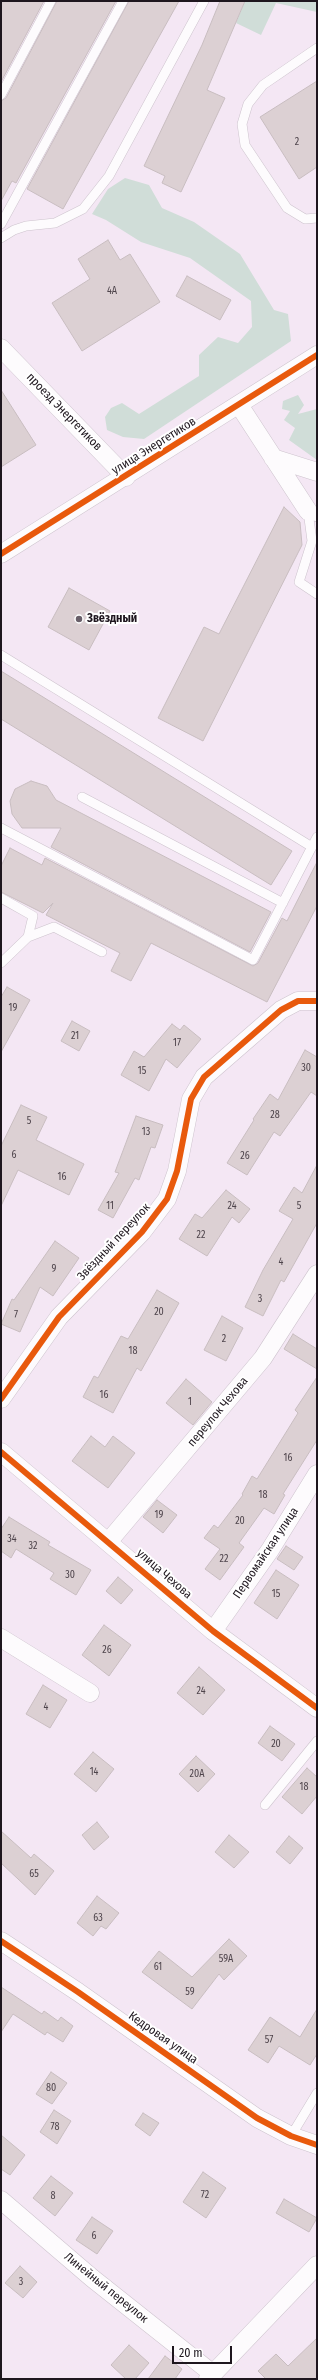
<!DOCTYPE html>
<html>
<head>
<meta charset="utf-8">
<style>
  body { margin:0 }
  #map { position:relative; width:318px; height:2380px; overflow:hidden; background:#f4e7f4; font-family:"Fira Sans Condensed",sans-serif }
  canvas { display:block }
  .frame { position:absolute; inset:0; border:2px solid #1e161e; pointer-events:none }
  .scale { position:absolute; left:172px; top:2346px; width:60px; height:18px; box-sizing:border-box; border:2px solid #1e161e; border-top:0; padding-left:5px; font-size:12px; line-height:14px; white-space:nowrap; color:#1e161e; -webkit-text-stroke:3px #fff; paint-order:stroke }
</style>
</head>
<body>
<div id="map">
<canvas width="318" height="2380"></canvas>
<div class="frame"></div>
<div class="scale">20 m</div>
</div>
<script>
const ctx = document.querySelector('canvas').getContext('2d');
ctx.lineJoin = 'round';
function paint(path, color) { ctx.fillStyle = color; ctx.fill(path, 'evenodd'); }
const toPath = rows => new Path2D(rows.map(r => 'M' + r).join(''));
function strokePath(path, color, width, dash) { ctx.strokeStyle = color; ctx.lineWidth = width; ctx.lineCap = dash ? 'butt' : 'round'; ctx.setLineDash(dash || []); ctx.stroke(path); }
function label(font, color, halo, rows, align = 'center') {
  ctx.font = font + ' "Fira Sans Condensed",sans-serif'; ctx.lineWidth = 4; ctx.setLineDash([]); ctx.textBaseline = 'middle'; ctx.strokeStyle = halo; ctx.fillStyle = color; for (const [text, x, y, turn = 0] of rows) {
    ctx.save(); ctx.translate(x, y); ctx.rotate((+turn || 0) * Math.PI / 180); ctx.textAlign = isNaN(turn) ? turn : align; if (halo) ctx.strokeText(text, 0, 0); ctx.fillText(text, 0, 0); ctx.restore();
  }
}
paint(toPath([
  [245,1,317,1,317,12,276,3,261,35,236,23],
  [125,178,149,185,162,208,194,222,240,254,274,310,288,314,291,341,144,439,123,437,107,430,105,417,111,408,122,403,139,414,199,376,199,355,218,337,238,343,252,327,251,301,190,258,141,242,106,220,92,214,108,189],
  [298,395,304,405,298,414,317,409,317,460,289,440,295,428,284,420,290,411,282,409,283,401]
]), '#d0ddd8');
const building = toPath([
  [1,1,44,1,1,82,1,1],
  [57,1,116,1,16,183,12,181,1,201,1,101,6,98,57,1],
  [129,1,179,1,63,209,27,189,129,1],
  [220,1,245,1,207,90,225,98,181,192,162,183,165,176,144,166,202,45,220,1],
  [317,81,317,167,299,179,260,117,317,81],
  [108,240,120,260,130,254,160,302,82,351,52,303,90,279,78,259,108,240],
  [187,276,231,300,220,320,176,296,187,276],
  [1,390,36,445,1,467,1,390],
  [284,507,300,522,302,545,203,741,158,718,204,627,219,634,284,507],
  [69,588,110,611,89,650,48,627,69,588],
  [1,671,292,851,271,885,1,719,1,671],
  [31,781,47,786,56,800,271,912,250,952,51,847,61,828,22,828,12,814,10,801,15,789,31,781],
  [10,848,42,865,45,858,253,966,258,963,282,918,287,921,317,862,317,906,267,1002,151,943,131,981,111,971,120,953,46,915,53,903,43,913,1,892,1,866,10,848],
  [7,987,30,1000,1,1052,1,997,7,987],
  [72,1021,90,1031,79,1051,61,1041,72,1021],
  [172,1024,180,1030,184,1025,201,1039,177,1068,166,1059,149,1091,121,1075,134,1051,144,1057,172,1024],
  [305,1050,317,1057,317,1096,311,1092,280,1136,274,1132,247,1175,227,1163,254,1120,253,1119,270,1094,278,1100,305,1050],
  [21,1105,47,1117,36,1140,84,1164,69,1195,18,1170,1,1206,1,1146,21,1105],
  [136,1116,163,1125,155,1148,151,1147,139,1180,135,1178,113,1218,98,1210,119,1173,115,1172,136,1116],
  [317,1165,317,1223,284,1282,281,1280,263,1316,245,1307,263,1270,293,1219,279,1211,294,1187,302,1193,317,1165],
  [226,1190,250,1209,239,1223,232,1217,207,1256,179,1239,195,1214,202,1218,226,1190],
  [55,1241,79,1258,53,1296,40,1287,20,1332,1,1324,12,1299,14,1300,55,1241],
  [157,1290,179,1303,141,1371,137,1368,113,1413,83,1397,94,1376,98,1378,121,1336,128,1339,157,1290],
  [222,1316,243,1328,226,1361,204,1350,222,1316],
  [293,1334,317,1349,317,1369,284,1349,293,1334],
  [317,1377,317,1440,283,1494,285,1495,274,1514,264,1508,239,1543,244,1547,220,1580,205,1569,220,1549,204,1538,214,1525,218,1528,243,1495,242,1494,252,1476,257,1479,298,1413,295,1410,317,1377],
  [186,1379,212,1402,193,1425,166,1403,186,1379],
  [91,1436,105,1447,113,1436,135,1453,108,1488,72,1461,91,1436],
  [157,1500,177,1515,163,1533,143,1517,157,1500],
  [9,1517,50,1542,48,1545,91,1570,76,1595,50,1579,54,1573,16,1549,11,1558,1,1551,1,1529,9,1517],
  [286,1546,303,1557,294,1570,277,1559,286,1546],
  [276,1570,299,1585,277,1619,254,1603,276,1570],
  [118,1577,133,1590,121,1604,106,1591,118,1577],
  [104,1625,131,1645,109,1676,82,1655,104,1625],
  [199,1667,225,1690,203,1715,177,1693,199,1667],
  [43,1685,67,1700,50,1728,26,1714,43,1685],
  [270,1726,295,1744,282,1761,258,1743,270,1726],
  [93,1752,114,1769,96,1792,74,1774,93,1752],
  [196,1756,215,1774,198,1792,179,1774,196,1756],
  [307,1768,317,1777,317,1796,302,1814,282,1797,307,1768],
  [97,1822,109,1837,94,1850,82,1835,97,1822],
  [1,1831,31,1858,34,1854,54,1871,35,1895,1,1863,1,1831],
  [229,1835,249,1852,234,1868,215,1852,229,1835],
  [289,1836,303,1848,290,1864,276,1852,289,1836],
  [97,1896,119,1913,106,1929,101,1926,93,1936,77,1923,97,1896],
  [229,1939,247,1956,224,1980,219,1974,192,2009,142,1972,159,1951,192,1977,229,1939],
  [1,1987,42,2014,44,2011,58,2021,61,2017,73,2026,63,2042,47,2032,45,2035,13,2014,1,2032,1,1987],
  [317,2009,317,2054,310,2065,279,2046,268,2063,248,2050,270,2017,300,2037,317,2009],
  [51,2072,67,2083,52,2104,36,2094,51,2072],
  [54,2110,71,2121,57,2144,40,2132,54,2110],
  [143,2113,159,2123,150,2136,135,2125,143,2113],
  [1,2135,25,2155,10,2175,1,2169,1,2135],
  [203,2172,226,2188,206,2218,183,2202,203,2172],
  [51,2176,73,2193,55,2216,33,2198,51,2176],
  [284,2199,317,2218,309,2232,276,2213,284,2199],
  [92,2217,113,2231,97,2254,76,2240,92,2217],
  [20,2266,37,2282,23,2298,5,2283,20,2266],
  [317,2338,317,2379,266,2379,258,2371,276,2354,288,2366,317,2338],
  [129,2345,149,2363,135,2379,126,2379,111,2365,129,2345],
  [165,2356,182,2369,175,2379,148,2379,165,2356]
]);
paint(building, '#dcd0d3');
strokePath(building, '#c8bdc0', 1);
const service = toPath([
  [317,48,263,85,248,104,242,124,245,145,287,208,305,219,317,218],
  [1,95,51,1],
  [1,224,123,1],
  [1,238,14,230,26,226,55,223,83,209,109,176,204,1],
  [317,517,308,511,312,541,299,582,317,594],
  [1,655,312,847],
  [82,797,283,903],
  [1,828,253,960,317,837],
  [1,898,33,916,28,937,1,963],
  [28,937,54,927,102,952],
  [265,1805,317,1741],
  [291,2136,317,2093]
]);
const minor = toPath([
  [1,348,126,477],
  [239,405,308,511],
  [273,458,317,472],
  [1,554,317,355],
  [1,1399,59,1317,142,1232,167,1199,177,1171,191,1099,204,1077,281,1010,298,1001,317,1001],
  [1,1452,213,1631,317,1708],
  [109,1541,263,1358,317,1274],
  [213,1631,270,1550,317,1474],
  [1,1638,90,1693],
  [1,1941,78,1992,257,2118,291,2136,317,2145],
  [1,2200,92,2278,213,2374],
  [208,2379,317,2265]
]);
strokePath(service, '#cdc3cd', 10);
strokePath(minor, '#cdc3cd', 19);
strokePath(service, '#fdfbfd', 9);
strokePath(minor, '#fdfbfd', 18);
strokePath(toPath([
  [1,554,317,355],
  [1,1399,59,1317,142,1232,167,1199,177,1171,191,1099,204,1077,281,1010,298,1001,317,1001],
  [1,1452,213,1631,317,1708],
  [1,1941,78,1992,257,2118,291,2136,317,2145]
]), '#e8590c', 6);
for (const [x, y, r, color] of [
  [79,619,4,"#695f69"]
]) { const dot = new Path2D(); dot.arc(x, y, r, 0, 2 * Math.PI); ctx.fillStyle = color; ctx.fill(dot); strokePath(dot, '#fff', 1.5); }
label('10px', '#4e444b', null, [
  ["2",297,142],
  ["4А",112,291],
  ["19",13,1008],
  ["21",75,1036],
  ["17",177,1043],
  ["30",306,1068],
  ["15",142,1071],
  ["28",275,1115],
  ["5",29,1121],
  ["13",146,1132],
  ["6",14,1155],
  ["26",245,1156],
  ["16",62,1177],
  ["11",110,1206],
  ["24",232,1206],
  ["5",299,1206],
  ["22",201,1235],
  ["4",281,1262],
  ["9",54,1269],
  ["3",260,1299],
  ["20",159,1312],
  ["7",16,1315],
  ["2",224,1339],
  ["18",133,1351],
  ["16",104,1395],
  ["1",190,1402],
  ["16",288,1458],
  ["18",263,1495],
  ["19",159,1515],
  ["20",240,1521],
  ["34",12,1539],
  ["32",33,1546],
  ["22",224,1559],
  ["30",70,1575],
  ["15",276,1594],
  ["26",107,1650],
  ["24",201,1691],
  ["4",46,1707],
  ["20",276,1744],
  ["14",94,1772],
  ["20А",197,1774],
  ["18",304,1787],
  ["65",34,1874],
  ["63",98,1918],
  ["59А",226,1959],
  ["61",158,1967],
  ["59",190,1992],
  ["57",269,2040],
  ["80",51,2088],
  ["78",55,2127],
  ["72",205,2195],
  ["8",53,2196],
  ["6",94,2236],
  ["3",21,2282]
]);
label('12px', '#1e161e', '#fff', [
  ["проезд Энергетиков",64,412,46],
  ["улица Энергетиков",154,446,-32],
  ["Звёздный переулок",114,1242,-47],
  ["переулок Чехова",218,1412,-50],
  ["Первомайская улица",266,1553,-56],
  ["улица Чехова",164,1574,41],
  ["Кедровая улица",163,2038,35],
  ["Линейный переулок",106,2288,39]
]);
label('bold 12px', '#1e161e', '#fff', [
  ["Звёздный",87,619]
], 'left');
</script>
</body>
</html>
